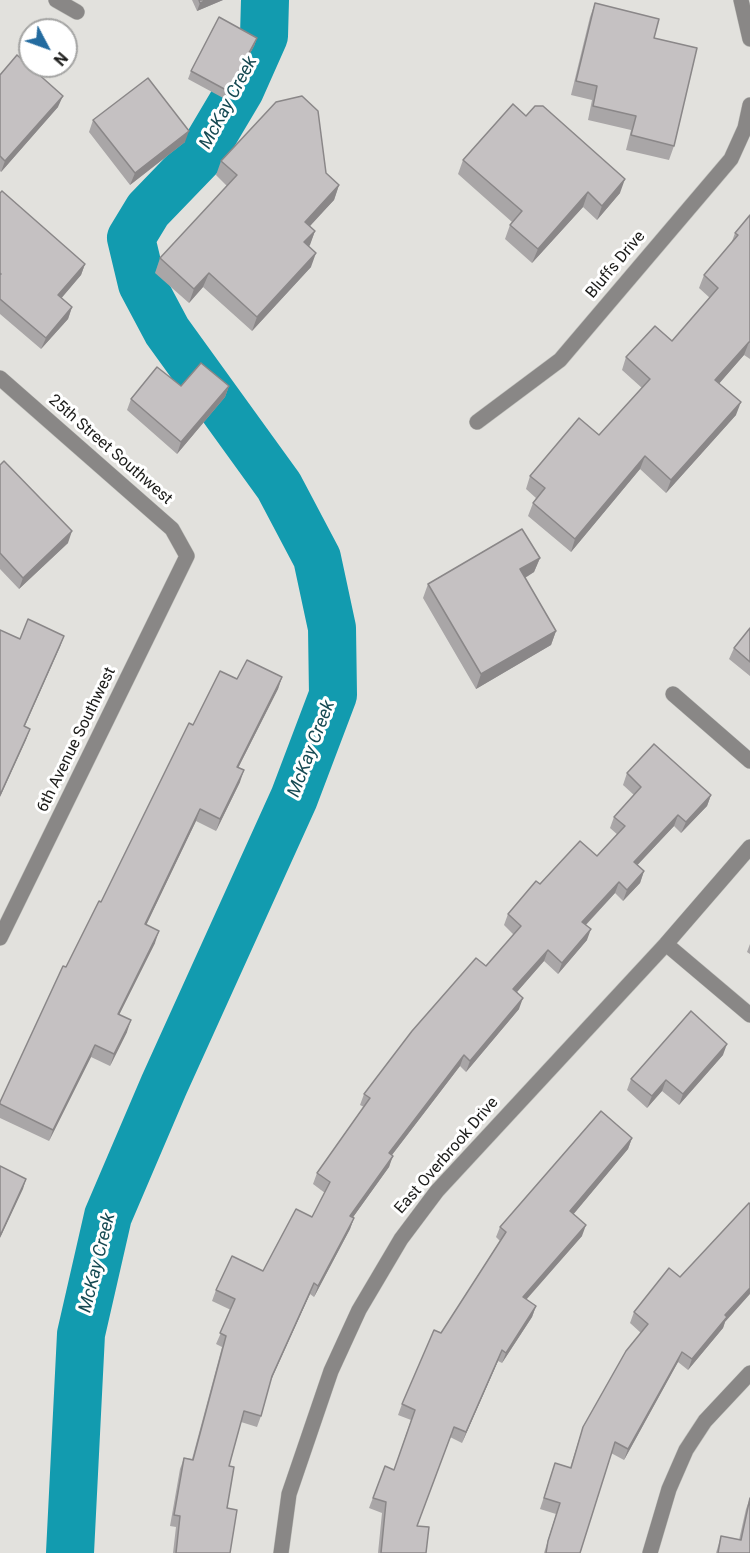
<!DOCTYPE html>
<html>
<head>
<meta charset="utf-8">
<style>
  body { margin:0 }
  #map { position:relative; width:750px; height:1553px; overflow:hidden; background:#e2e1dd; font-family:Roboto,sans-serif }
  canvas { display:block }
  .north { position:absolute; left:18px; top:18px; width:60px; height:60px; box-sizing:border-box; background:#fff; border:2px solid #a4a4a3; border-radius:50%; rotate:131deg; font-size:16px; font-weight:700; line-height:24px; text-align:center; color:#1c1c1a }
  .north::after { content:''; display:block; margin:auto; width:21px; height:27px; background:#236b9f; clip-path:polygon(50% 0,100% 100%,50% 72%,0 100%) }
</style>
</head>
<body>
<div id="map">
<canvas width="750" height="1553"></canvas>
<div class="north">N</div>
</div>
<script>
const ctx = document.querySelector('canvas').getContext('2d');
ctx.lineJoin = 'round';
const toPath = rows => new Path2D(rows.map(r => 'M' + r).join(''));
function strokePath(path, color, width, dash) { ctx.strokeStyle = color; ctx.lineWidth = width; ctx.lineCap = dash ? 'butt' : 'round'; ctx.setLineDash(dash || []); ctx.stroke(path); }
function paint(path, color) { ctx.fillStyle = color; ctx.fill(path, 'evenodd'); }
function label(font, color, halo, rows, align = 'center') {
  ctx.font = font + ' Roboto,sans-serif'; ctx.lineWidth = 6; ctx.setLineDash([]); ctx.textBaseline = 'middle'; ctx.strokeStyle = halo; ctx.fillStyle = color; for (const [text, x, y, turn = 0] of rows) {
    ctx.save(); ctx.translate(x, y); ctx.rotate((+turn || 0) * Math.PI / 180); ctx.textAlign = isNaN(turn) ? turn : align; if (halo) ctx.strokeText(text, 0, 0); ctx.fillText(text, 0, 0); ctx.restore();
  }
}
strokePath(toPath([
  [70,1553,81,1334,108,1216,164,1085,294,798,333,695,332,628,317,558,279,486,167,331,142,284,131,238,148,210,202,154,240,90,264,36,265,0]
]), '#129baf', 48);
const street = toPath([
  [56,0,77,12],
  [741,0,750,39],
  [0,378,172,529,187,556,0,938],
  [477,422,560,360,731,159,745,128,750,105],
  [673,694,750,761],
  [666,944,750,1015],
  [281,1553,289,1494,331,1371,359,1310,401,1239,437,1191,666,944,750,847],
  [650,1553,669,1489,686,1450,705,1421,750,1373]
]);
strokePath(street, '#bebeba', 16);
strokePath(street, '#898786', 15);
paint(toPath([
  [192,0,223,0,197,11],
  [595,3,654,38,674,146,669,160,626,150,631,130,588,120,592,100,571,95,590,17],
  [257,38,254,46,225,99,188,79,191,71],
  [0,75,58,107,1,172,0,171],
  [93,120,185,142,130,185,89,132],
  [463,160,620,193,597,220,583,207,532,263,505,239,510,225,512,222,458,174],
  [221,161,326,173,339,185,334,200,309,226,315,231,309,246,311,267,252,331,203,287,189,303,155,273,160,258,227,186,216,175],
  [0,193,85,264,81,275,61,298,72,307,68,319,41,349,0,314],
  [750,215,750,359,744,355,719,383,736,415,666,493,640,469,571,552,528,516,533,503,536,498,526,489,530,476,599,435,642,388,622,370,626,357,672,341,710,298,699,288,704,275,731,244,735,233],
  [181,386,229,386,225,397,177,454,127,410,131,399],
  [0,465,68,543,19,589,0,569],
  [540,558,534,572,525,578,556,631,551,645,476,689,423,598,428,584],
  [750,628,750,676,729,659,734,648],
  [282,677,278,689,238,768,240,782,216,831,196,821,146,925,155,943,119,1015,127,1032,110,1066,91,1057,49,1141,0,1118,0,1102,66,967,101,902,193,725,237,679],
  [627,773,711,795,707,806,681,833,674,826,637,865,644,871,640,883,623,901,615,893,586,925,587,940,558,974,544,961,517,992,519,1009,466,1072,460,1066,392,1155,389,1167,353,1217,354,1218,350,1229,314,1297,310,1294,270,1381,261,1416,257,1427,241,1422,229,1466,227,1508,230,1553,173,1553,176,1527,170,1526,180,1469,184,1458,192,1459,222,1347,216,1344,231,1310,212,1301,216,1290,263,1271,312,1217,325,1193,313,1184,317,1173,364,1107,360,1105,364,1094,486,966,514,935,504,925,508,914,540,884,597,856,618,835,610,828,614,817,634,795,623,785],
  [750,944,750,954,747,952],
  [723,1055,679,1105,662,1091,647,1108,627,1090,631,1079],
  [632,1138,628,1149,573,1214,582,1236,526,1299,536,1306,532,1317,502,1363,498,1361,462,1443,450,1437,417,1526,426,1553,378,1553,382,1513,369,1508,385,1466,394,1470,411,1420,398,1415,402,1404,441,1333,500,1241,496,1237,500,1227],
  [634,1312,725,1322,723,1328,688,1370,678,1362,624,1460,611,1453,580,1553,544,1553,556,1514,540,1509,555,1463,570,1468,583,1427,641,1333,630,1323],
  [750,1498,750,1553,716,1553,721,1536,739,1540,746,1509]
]), '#a9a6a7');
paint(toPath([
  [207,0,223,0,197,11,200,3],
  [257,38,254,46,225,99,228,91],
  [63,96,58,107,1,172,5,161],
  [189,131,185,142,130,185,135,173],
  [625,179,620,193,597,220,602,206],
  [339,185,334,200,300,237,305,222],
  [588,192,583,207,532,263,538,249],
  [315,231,310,245,299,257,304,242],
  [316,253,311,267,252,331,257,317],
  [85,264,81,275,54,307,58,295],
  [209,273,203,287,189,303,194,289],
  [72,307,68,319,41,349,46,338],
  [749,342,744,355,711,393,715,380],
  [229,386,225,397,177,454,181,442],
  [741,402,736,415,666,493,671,480],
  [645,456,640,469,571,552,575,539],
  [72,531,68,543,19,589,23,578],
  [540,558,534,572,515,584,520,569],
  [556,631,551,645,476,689,481,674],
  [64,636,60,647,20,737,24,726],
  [282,677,278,689,233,778,237,767],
  [30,729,26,740,0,797,0,795],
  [244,770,240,782,216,831,220,819],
  [711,795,707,806,681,833,686,822],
  [200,809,196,821,141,936,145,924],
  [678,815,674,826,630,873,634,862],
  [644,871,640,883,623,901,627,890],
  [619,882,615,893,578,933,582,922],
  [591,929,587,940,558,974,562,963],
  [159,931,155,943,114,1025,118,1014],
  [548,950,544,961,509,1001,513,989],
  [523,998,519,1009,466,1072,470,1061],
  [131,1020,127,1032,110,1066,114,1054],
  [727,1044,723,1055,679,1105,683,1094],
  [95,1045,91,1057,49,1141,53,1130],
  [464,1055,460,1066,385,1164,389,1153],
  [666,1080,662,1091,647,1108,652,1096],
  [632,1138,628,1149,567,1222,570,1211],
  [393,1156,389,1167,346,1227,350,1216],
  [26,1179,23,1189,0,1238,0,1236],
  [354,1218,350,1229,314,1297,318,1286],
  [586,1225,582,1236,519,1308,523,1297],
  [314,1283,310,1294,268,1387,272,1376],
  [750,1288,750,1294,725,1322,723,1328,688,1370,692,1359,725,1315],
  [536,1306,532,1317,502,1363,506,1353],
  [502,1350,498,1361,462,1443,466,1432],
  [682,1352,678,1362,624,1460,628,1449]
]), '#8a8788');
const building = toPath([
  [199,0,207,0,200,3,199,0],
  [595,3,659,19,654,38,697,48,674,146,631,135,636,116,593,106,597,86,576,81,595,3],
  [219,17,257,38,228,91,191,71,219,17],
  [17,55,63,96,5,161,0,156,0,75,17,55],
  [148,78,189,131,135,173,93,120,148,78],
  [302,96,318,111,326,173,339,185,305,222,315,231,304,242,316,253,257,317,209,273,194,289,160,258,237,175,221,161,276,102,302,96],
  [513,104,526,116,535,106,543,106,625,179,602,206,588,192,538,249,510,225,522,211,463,160,513,104],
  [2,191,85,264,58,295,72,307,46,338,0,299,0,275,1,274,0,273,0,193,2,191],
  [750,215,750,342,749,342,715,380,741,402,671,480,645,456,575,539,533,503,545,488,530,476,579,418,599,435,650,379,626,357,655,326,672,341,718,288,704,275,738,235,735,233,750,215],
  [201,363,229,386,181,442,131,399,157,367,181,386,201,363],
  [4,461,72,531,23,578,0,553,0,465,4,461],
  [522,529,540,558,520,569,556,631,481,674,428,584,522,529],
  [28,619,64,636,24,726,30,729,0,795,0,630,20,639,28,619],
  [750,628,750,662,734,648,750,628],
  [247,660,282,677,237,767,244,770,220,819,200,809,145,924,159,931,118,1014,131,1020,114,1054,95,1045,53,1130,0,1104,0,1102,63,966,66,967,99,901,101,902,189,723,193,725,220,671,237,679,247,660],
  [654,744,711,795,686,822,678,815,634,862,644,871,627,890,619,882,582,922,591,929,562,963,548,950,513,989,523,998,470,1061,464,1055,389,1153,393,1156,350,1216,354,1218,318,1286,314,1283,272,1376,261,1416,244,1411,229,1466,234,1467,227,1508,237,1510,230,1553,176,1553,180,1516,174,1515,184,1458,193,1460,226,1336,220,1333,235,1299,216,1290,232,1256,263,1271,296,1209,312,1217,330,1182,317,1173,370,1098,364,1094,412,1031,476,958,486,966,521,926,508,914,536,881,540,884,580,841,597,856,625,826,614,817,641,787,627,773,654,744],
  [691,1011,727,1044,683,1094,666,1080,652,1096,631,1079,691,1011],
  [601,1111,632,1138,570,1211,586,1225,523,1297,536,1306,506,1353,502,1350,466,1432,454,1427,417,1526,429,1527,426,1553,381,1553,386,1502,373,1498,385,1466,394,1470,415,1410,402,1404,434,1330,441,1333,506,1232,500,1227,601,1111],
  [0,1166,26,1179,0,1236,0,1166],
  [749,1203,750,1204,750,1288,725,1315,727,1317,692,1359,682,1352,628,1449,615,1442,580,1553,546,1553,548,1541,560,1503,544,1498,555,1463,571,1468,583,1427,626,1351,648,1324,634,1312,669,1268,680,1277,749,1203],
  [750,1498,750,1553,718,1553,721,1536,741,1540,750,1498]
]);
paint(building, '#c5c1c2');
strokePath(building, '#8a8788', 1.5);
label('16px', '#1c1c1a', '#fff', [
  ["Bluffs Drive",616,265,-50],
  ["25th Street Southwest",110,450,41],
  ["6th Avenue Southwest",77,740,-64],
  ["East Overbrook Drive",447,1156,-49]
]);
label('italic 18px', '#164952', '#fff', [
  ["McKay Creek",229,103,-62],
  ["McKay Creek",312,749,-69],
  ["McKay Creek",98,1263,-76]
]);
</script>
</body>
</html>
